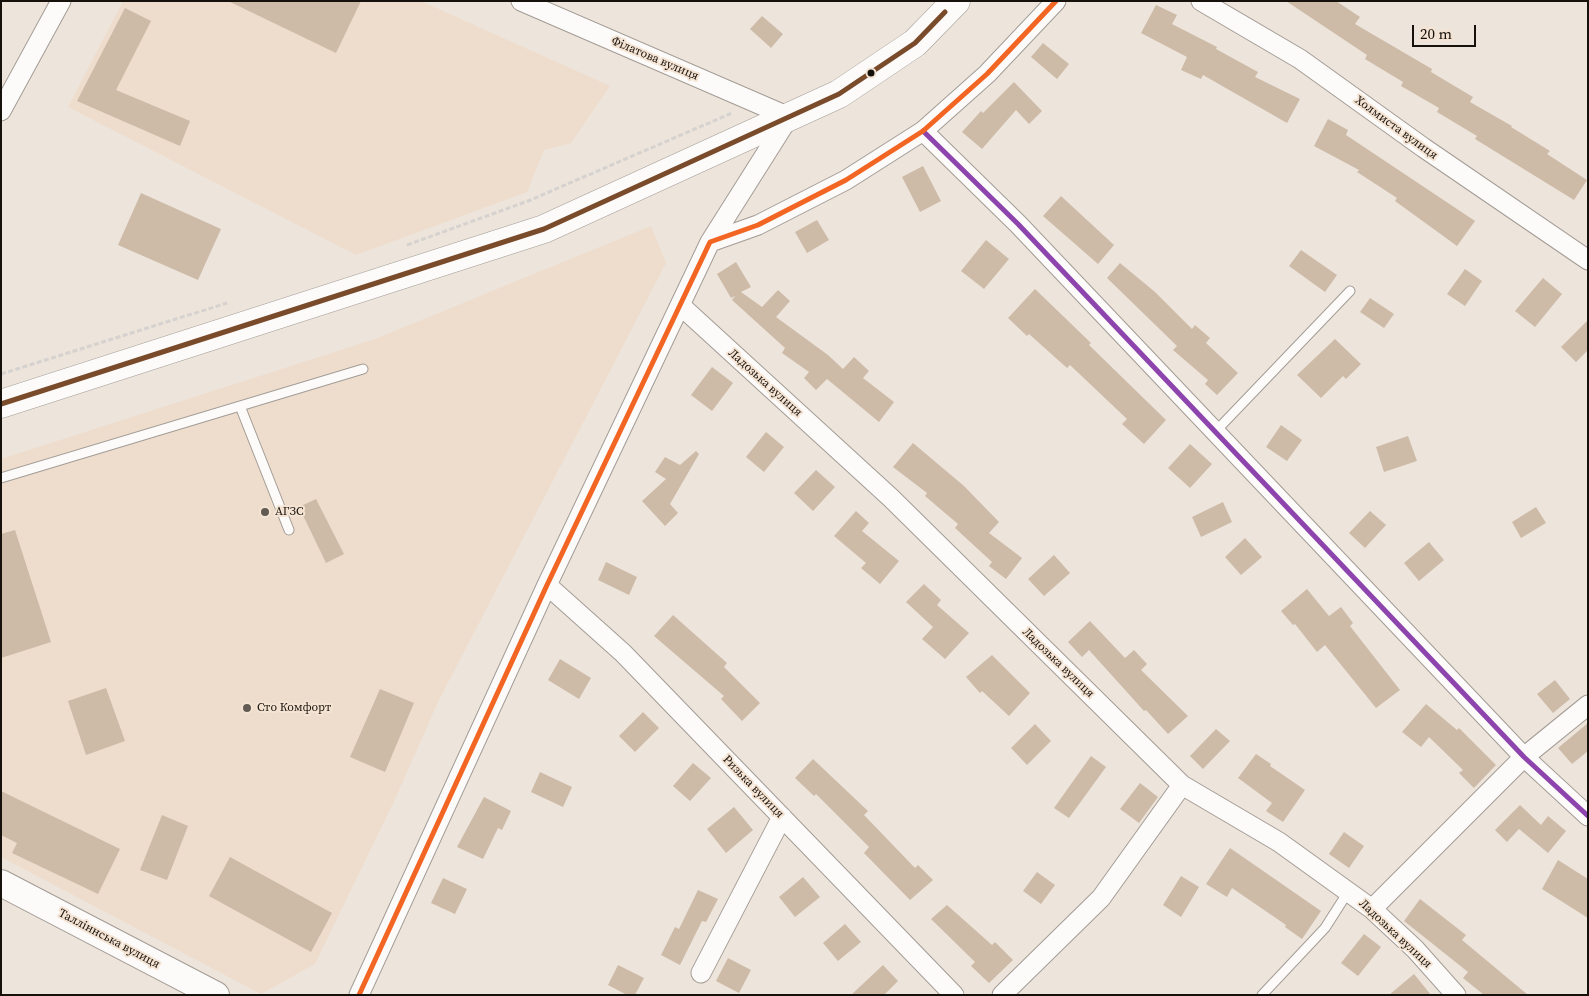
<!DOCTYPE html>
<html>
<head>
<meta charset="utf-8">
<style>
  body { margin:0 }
  #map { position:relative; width:1589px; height:996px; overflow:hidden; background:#ede4db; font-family:"Source Serif 4",serif }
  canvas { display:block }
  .frame { position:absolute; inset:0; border:2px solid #17110b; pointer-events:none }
  .scale { position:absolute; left:1412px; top:25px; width:64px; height:22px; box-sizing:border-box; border:2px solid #17110b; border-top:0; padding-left:6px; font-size:15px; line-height:18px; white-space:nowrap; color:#17110b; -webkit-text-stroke:4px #f5e4d3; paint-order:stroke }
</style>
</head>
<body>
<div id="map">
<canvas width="1589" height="996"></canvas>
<div class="frame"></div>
<div class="scale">20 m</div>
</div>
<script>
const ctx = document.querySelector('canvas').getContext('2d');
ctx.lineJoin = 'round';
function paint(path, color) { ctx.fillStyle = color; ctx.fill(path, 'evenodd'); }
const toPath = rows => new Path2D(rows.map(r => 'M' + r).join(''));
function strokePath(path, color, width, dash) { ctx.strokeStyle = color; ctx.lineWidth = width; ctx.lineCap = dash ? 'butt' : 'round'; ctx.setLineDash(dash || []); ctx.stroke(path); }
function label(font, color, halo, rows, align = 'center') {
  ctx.font = font + ' "Source Serif 4",serif'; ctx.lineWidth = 4; ctx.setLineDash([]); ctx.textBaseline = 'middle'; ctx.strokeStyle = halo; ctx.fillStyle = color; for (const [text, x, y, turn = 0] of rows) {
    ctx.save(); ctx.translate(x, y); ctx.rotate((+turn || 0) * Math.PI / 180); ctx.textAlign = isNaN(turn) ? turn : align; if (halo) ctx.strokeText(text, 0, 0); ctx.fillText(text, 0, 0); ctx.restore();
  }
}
paint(toPath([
  [123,1,421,1,610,86,571,143,544,150,527,192,356,255,68,107],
  [651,226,666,263,438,702,396,797,315,964,261,994,1,857,1,459,375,339]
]), '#eeddcd');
paint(toPath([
  [228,1,361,1,336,53],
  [1286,1,1336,1,1360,17,1355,24,1432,69,1431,72,1473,97,1470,102,1512,126,1511,127,1550,151,1547,154,1587,180,1574,200,1475,139,1477,136,1437,112,1439,108,1401,86,1403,82,1365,59,1367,55],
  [1156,5,1177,15,1172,24,1217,47,1216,49,1258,72,1255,77,1300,99,1287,123,1203,75,1201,79,1181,70,1187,57,1141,33],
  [125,8,151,21,116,90,190,121,180,146,77,101],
  [762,16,783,34,771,48,750,29],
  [1043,43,1069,64,1057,79,1031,57],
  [1014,82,1042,111,1029,124,1016,110,982,149,962,132,981,111,983,113],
  [1328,119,1348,130,1346,135,1475,221,1457,246,1395,201,1397,198,1357,172,1359,170,1314,146],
  [923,166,941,201,920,212,902,177],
  [141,193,221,229,198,280,118,245],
  [1061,196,1114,245,1098,264,1043,216],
  [817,220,829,240,807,253,795,232],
  [986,240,1009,259,984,289,961,271],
  [1301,250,1337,275,1325,292,1289,266],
  [736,262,751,287,741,292,762,307,778,290,790,301,776,317,828,355,843,369,854,357,869,371,863,378,894,402,879,422,827,379,816,390,804,378,809,372,782,353,785,348,732,300,735,296,731,298,717,274],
  [1120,263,1155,292,1192,329,1195,325,1210,338,1206,343,1238,373,1217,395,1205,384,1208,380,1173,350,1177,346,1107,278],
  [1465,269,1482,281,1465,306,1447,294],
  [1543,278,1562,294,1535,327,1515,311],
  [1035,289,1091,343,1089,345,1166,420,1144,444,1122,424,1127,419,1070,365,1067,368,1029,334,1027,336,1008,318],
  [1370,298,1394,314,1384,328,1360,312],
  [1588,320,1588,350,1576,362,1561,347],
  [1335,339,1361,364,1346,379,1343,376,1321,398,1297,375],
  [712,367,733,383,712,411,691,395],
  [1281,425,1302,440,1287,461,1266,447],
  [766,432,784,447,764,472,746,457],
  [1408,436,1417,461,1384,472,1376,447],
  [913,443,964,486,999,522,989,533,1022,558,1006,579,989,566,992,562,955,528,958,524,925,496,927,493,893,467],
  [1190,444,1212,464,1190,488,1168,468],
  [696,451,699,454,670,504,678,513,665,526,642,501,666,479,655,472,665,457,680,465],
  [816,470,835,487,813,511,794,493],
  [316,499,344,554,326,563,299,507],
  [1223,502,1232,522,1201,537,1192,517],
  [1536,507,1546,523,1521,538,1512,522],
  [856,511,869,523,862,531,899,561,880,584,861,568,866,563,834,536],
  [1370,511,1386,525,1365,548,1349,533],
  [15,530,51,642,1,658,1,534],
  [1245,538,1262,557,1241,575,1225,557],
  [1429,542,1444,560,1419,581,1404,563],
  [1054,555,1070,573,1044,596,1028,579],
  [606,562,637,577,629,595,598,580],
  [924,584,941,600,937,605,969,633,945,659,922,639,933,627,906,602],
  [1307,589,1329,616,1341,607,1353,623,1350,626,1400,690,1376,708,1325,645,1317,652,1295,624,1293,625,1281,611],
  [673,615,727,663,724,667,760,703,742,721,721,699,724,696,654,636],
  [1090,621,1125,658,1134,650,1147,664,1141,670,1188,716,1168,734,1146,710,1144,711,1089,650,1082,657,1068,642],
  [992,655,1030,693,1009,716,982,691,980,693,966,677],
  [560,659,591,678,579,699,548,680],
  [1555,680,1570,699,1553,713,1537,694],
  [106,688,125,741,86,755,68,701],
  [380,689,414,703,385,772,350,757],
  [1426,704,1457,730,1459,728,1496,765,1474,788,1459,773,1463,770,1429,737,1421,747,1402,732],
  [643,712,659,728,635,752,619,736],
  [1588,723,1588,751,1572,764,1558,748],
  [1035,724,1051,741,1027,765,1011,748],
  [1216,729,1230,741,1203,769,1190,756],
  [1256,754,1271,764,1270,766,1305,790,1283,822,1266,811,1272,803,1238,778],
  [1091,756,1106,767,1069,818,1054,808],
  [813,759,868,811,864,815,915,868,918,865,933,880,910,900,864,853,869,847,816,794,814,796,795,778],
  [693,763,711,778,690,801,673,786],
  [540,772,572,787,563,807,531,792],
  [1140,783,1158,797,1139,823,1120,809],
  [1,791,120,849,98,894,12,853,17,843,1,835],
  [484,797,511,811,502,830,498,828,483,859,457,847],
  [1520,805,1541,825,1548,816,1566,831,1548,853,1519,829,1507,842,1495,830],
  [734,807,753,830,726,853,707,829],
  [162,815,188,826,167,880,140,870],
  [1344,832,1364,846,1349,868,1329,854],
  [1230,848,1321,911,1302,939,1285,927,1286,925,1232,888,1227,897,1206,884],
  [230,857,332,913,311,952,209,896],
  [1558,860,1588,879,1588,918,1542,889],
  [1037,872,1055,885,1041,904,1023,891],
  [1181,876,1199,887,1181,917,1163,905],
  [803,877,820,897,795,917,779,897],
  [443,878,467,889,455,914,431,903],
  [698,890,718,899,706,922,702,921,680,965,661,955,675,927,679,929],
  [1420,899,1466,935,1462,940,1528,995,1484,995,1463,978,1468,972,1404,921],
  [947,905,992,945,995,942,1013,960,989,983,971,966,975,962,931,919],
  [845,924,861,942,838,961,823,943],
  [1364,934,1381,947,1358,976,1341,963],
  [728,958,751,970,739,993,716,981],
  [618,965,644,978,635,995,627,995,608,985],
  [883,965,898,981,884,995,851,995],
  [1414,974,1431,995,1389,995]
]), '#cdbba8');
const lane = toPath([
  [240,406,289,530],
  [1215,432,1350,291],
  [1,478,363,369],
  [1262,995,1325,928,1348,892]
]);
const street = toPath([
  [521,1,789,117,710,242],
  [1201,1,1300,59,1424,148,1588,260],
  [1,111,61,1],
  [923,131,1018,224,1524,757,1588,816],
  [680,305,891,498,1182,785,1279,842,1372,909,1415,949,1456,995],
  [547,585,623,653,954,995],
  [1372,909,1524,757,1588,705],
  [701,973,782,817],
  [359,995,547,585,710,242,758,225,846,180,923,131,987,74,1056,1],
  [1002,995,1101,898,1182,785]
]);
const secondary = toPath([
  [1,883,216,995]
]);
const primary = toPath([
  [1,404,544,229,839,94,915,43,956,1]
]);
strokePath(lane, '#a39c95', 11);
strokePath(street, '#a39c95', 21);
strokePath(secondary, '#a39c95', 28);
strokePath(primary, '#a39c95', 29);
strokePath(toPath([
  [407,245,528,201,732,113],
  [1,374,227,303]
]), '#d5d2cf', 3, [5, 2.5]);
strokePath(lane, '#fcfbfa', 9);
strokePath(street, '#fcfbfa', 19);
strokePath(secondary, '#fcfbfa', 26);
strokePath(primary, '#fcfbfa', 28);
strokePath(toPath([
  [1,404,544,229,839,94,915,43,945,12]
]), '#7a4b2a', 5);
strokePath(toPath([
  [923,131,1018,224,1524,757,1588,816]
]), '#8e44ad', 5);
strokePath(toPath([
  [359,995,547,585,710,242,758,225,846,180,923,131,987,74,1056,1]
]), '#f26522', 5);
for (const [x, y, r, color] of [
  [871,73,4.5,"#17110b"],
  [265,512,5,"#625b54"],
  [247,708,5,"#625b54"]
]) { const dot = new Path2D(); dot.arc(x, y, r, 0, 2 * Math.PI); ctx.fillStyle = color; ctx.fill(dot); strokePath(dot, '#f5e4d3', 2); }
label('12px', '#17110b', '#f5e4d3', [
  ["Філатова вулиця",655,59,23],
  ["Холмиста вулиця",1396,128,36],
  ["Ладозька вулиця",765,383,42],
  ["Ладозька вулиця",1058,663,44],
  ["Ризька вулиця",753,787,46],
  ["Ладозька вулиця",1395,934,43],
  ["Талліннська вулиця",109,939,28]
]);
label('12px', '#17110b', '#f5e4d3', [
  ["АГЗС",275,512],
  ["Сто Комфорт",257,708]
], 'left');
</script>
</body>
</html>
